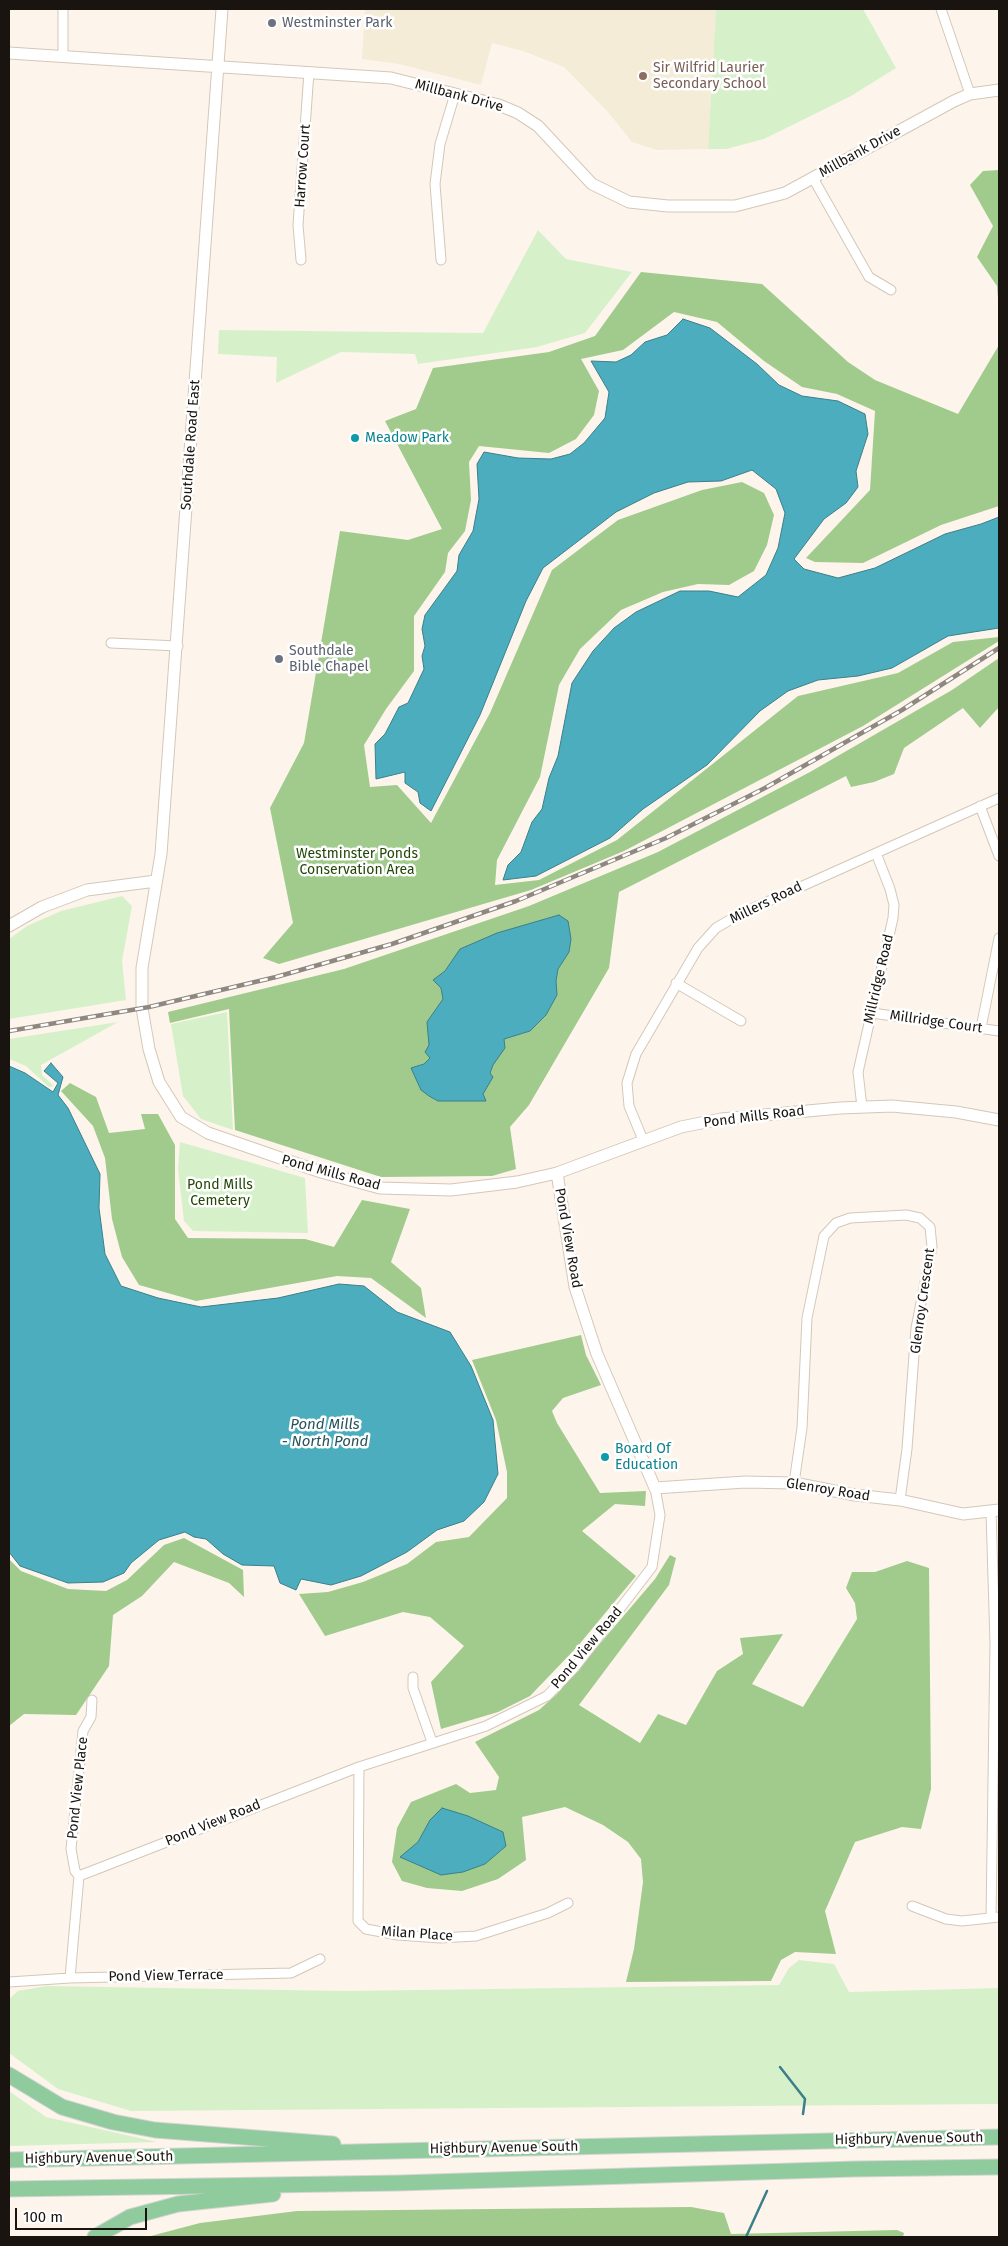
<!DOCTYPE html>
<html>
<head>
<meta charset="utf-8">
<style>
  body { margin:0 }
  #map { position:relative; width:1008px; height:2246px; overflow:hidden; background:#fdf5eb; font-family:"Fira Sans",sans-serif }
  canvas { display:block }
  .frame { position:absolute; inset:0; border:10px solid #19140f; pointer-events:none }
  .scale { position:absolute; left:15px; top:2208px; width:132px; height:22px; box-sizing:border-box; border:2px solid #19140f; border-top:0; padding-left:6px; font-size:15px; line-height:18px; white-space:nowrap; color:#19140f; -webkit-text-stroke:4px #fff; paint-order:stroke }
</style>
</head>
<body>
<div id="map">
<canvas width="1008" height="2246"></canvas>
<div class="frame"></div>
<div class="scale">100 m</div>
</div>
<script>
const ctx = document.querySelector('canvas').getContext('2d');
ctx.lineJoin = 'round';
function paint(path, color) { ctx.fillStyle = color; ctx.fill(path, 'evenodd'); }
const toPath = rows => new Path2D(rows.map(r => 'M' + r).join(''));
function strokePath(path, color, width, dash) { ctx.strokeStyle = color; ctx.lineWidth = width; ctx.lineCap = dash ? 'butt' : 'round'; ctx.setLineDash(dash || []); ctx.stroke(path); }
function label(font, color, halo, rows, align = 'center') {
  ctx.font = font + ' "Fira Sans",sans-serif'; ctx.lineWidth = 5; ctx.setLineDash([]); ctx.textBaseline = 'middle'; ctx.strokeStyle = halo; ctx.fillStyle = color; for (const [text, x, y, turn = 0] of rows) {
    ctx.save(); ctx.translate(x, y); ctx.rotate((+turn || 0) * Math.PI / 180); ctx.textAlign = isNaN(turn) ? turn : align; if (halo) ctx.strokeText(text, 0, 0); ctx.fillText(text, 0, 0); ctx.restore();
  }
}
paint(toPath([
  [365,9,716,9,708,149,657,150,632,142,608,112,564,67,523,51,492,43,481,85,399,64,362,59]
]), '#f4ecd6');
paint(toPath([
  [716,9,863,9,896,68,851,96,764,139,726,149,708,149],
  [538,230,566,259,632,272,585,333,537,347,418,364,415,354,341,352,276,383,277,357,218,354,219,330,483,333],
  [122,896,132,906,122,961,126,1000,9,1019,9,939,27,926,61,911],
  [227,1012,233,1130,201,1119,183,1096,171,1024],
  [118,1022,41,1065,42,1075,54,1086,49,1087,26,1066,9,1059,9,1039],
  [180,1142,305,1178,308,1233,193,1231,184,1221,178,1169],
  [799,1960,834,1964,849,1992,999,1988,999,2104,131,2111,58,2089,9,2053,9,1999,18,1991,46,1986,345,1991,779,1985,789,1968],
  [9,2091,46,2117,157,2142,9,2146]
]), '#d6f1c9');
paint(toPath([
  [999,170,999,311,997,286,977,257,993,226,970,185,983,171],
  [641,272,762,284,848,362,875,380,958,414,999,345,999,506,941,525,863,563,815,562,806,558,870,490,875,411,837,394,802,387,764,361,717,322,674,312,623,350,581,359,599,391,594,415,576,439,549,453,479,446,469,462,471,500,465,531,448,553,445,572,414,616,414,671,386,709,364,745,370,787,397,785,431,823,490,713,552,570,618,520,702,490,742,482,764,493,774,515,767,545,754,571,729,585,698,584,663,592,621,610,580,649,559,685,540,777,497,860,495,885,539,880,617,840,798,696,898,673,953,642,999,637,999,641,863,726,624,851,531,890,279,964,263,958,293,923,270,808,304,743,340,531,408,540,442,529,385,421,416,409,433,368,549,352,595,336],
  [999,658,999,707,980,728,963,708,904,748,894,774,874,782,851,787,846,776,619,892,609,968,529,1105,510,1127,516,1169,492,1176,381,1177,235,1130,229,1009,170,1023,168,1012,344,969,529,906,658,852,810,772,952,690],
  [70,1083,96,1097,109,1133,145,1129,141,1114,158,1114,175,1145,175,1219,188,1238,305,1239,334,1247,362,1200,410,1209,391,1262,421,1288,426,1318,371,1278,337,1276,196,1301,139,1285,122,1257,112,1219,105,1158,93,1126,61,1091],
  [581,1335,586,1355,601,1385,563,1398,552,1411,557,1423,600,1493,646,1491,645,1506,615,1504,582,1531,636,1576,577,1647,530,1696,498,1712,441,1729,431,1682,464,1646,430,1617,403,1612,325,1636,299,1594,328,1592,363,1582,407,1564,436,1542,469,1537,507,1498,507,1472,496,1420,472,1360],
  [184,1538,243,1570,244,1597,229,1583,174,1562,142,1596,113,1615,109,1666,76,1715,24,1714,9,1726,9,1559,21,1571,68,1589,106,1591,127,1580,164,1545],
  [670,1555,676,1558,669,1585,579,1705,640,1743,658,1714,686,1725,717,1671,743,1654,740,1638,783,1634,752,1684,803,1707,857,1619,855,1603,846,1588,852,1572,875,1572,907,1561,929,1568,931,1789,921,1829,902,1827,855,1842,825,1911,836,1954,795,1952,781,1960,771,1981,626,1982,634,1949,643,1882,641,1859,628,1842,603,1825,565,1807,522,1817,526,1860,498,1879,462,1891,427,1888,402,1881,392,1862,397,1828,411,1802,456,1784,470,1793,496,1790,499,1777,475,1742,539,1710,557,1694,655,1579],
  [691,2207,724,2213,731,2234,897,2230,904,2233,903,2237,147,2237,200,2223,297,2211]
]), '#a1ca8d');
const water = toPath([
  [683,319,710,328,757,364,779,385,802,396,838,401,865,414,868,434,856,471,858,487,846,503,824,519,794,559,804,569,838,578,875,568,945,534,981,524,999,517,999,628,948,636,892,668,858,676,818,680,788,691,760,711,707,765,643,809,610,838,536,876,503,880,508,865,521,852,532,822,542,809,549,778,558,756,572,683,593,651,614,628,636,612,680,591,709,591,738,597,766,575,778,548,785,513,776,489,752,470,721,481,688,482,654,493,616,512,543,568,526,601,480,715,431,811,420,803,418,792,405,783,405,772,376,779,375,744,385,734,399,707,408,703,424,669,422,656,425,646,422,629,425,615,457,571,459,555,473,531,479,499,477,464,484,452,518,458,551,459,570,454,584,443,605,418,609,392,591,361,616,362,631,355,645,342,667,335,683,319],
  [559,915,568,921,571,939,569,952,558,969,556,981,557,995,546,1015,530,1031,504,1039,505,1048,493,1065,490,1073,493,1077,483,1094,486,1101,438,1101,429,1096,421,1090,411,1068,424,1064,430,1058,425,1052,429,1045,427,1022,443,999,441,988,433,980,445,971,460,949,497,933,559,915],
  [51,1063,63,1077,58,1095,68,1108,100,1174,99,1208,105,1254,121,1286,158,1298,201,1307,278,1298,339,1284,364,1286,397,1312,450,1332,471,1366,493,1420,498,1474,484,1502,464,1521,437,1530,407,1552,361,1576,331,1585,301,1579,296,1590,280,1583,274,1566,242,1565,223,1554,206,1539,194,1537,185,1532,159,1540,131,1563,124,1573,103,1582,68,1583,20,1566,9,1552,9,1066,25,1073,53,1092,58,1083,44,1071,51,1063],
  [442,1808,468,1816,503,1832,506,1846,485,1864,463,1872,441,1875,400,1857,418,1842,430,1820,442,1808]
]);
paint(water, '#4badbe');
strokePath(water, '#3c7f8a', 1);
strokePath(toPath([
  [780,2067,805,2099,803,2114],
  [746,2237,767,2191]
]), '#3c7f8a', 2.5);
const street = toPath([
  [941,9,970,94],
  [63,56,63,9],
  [813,178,869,277,891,290],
  [301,260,298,225,309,72],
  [441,260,435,184,440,144,455,94],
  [111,643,178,646],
  [980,806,999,856],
  [676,983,741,1021],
  [872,1013,999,1031],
  [981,1028,999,938],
  [862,1107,858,1072,893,918,894,905,890,889,876,853],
  [643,1140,629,1106,627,1083,636,1054,698,948,716,928,740,914,999,798],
  [794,1483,802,1428,807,1318,824,1236,836,1223,850,1218,906,1215,920,1218,930,1227,932,1247,916,1328,907,1449,900,1500],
  [991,1512,995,1643,991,1918],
  [413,1677,413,1688,432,1742],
  [359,1767,358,1921,366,1929,398,1935,440,1938,476,1936,548,1913,568,1903],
  [79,1876,75,1871,71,1849,83,1731,91,1717,92,1700],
  [912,1906,946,1919,962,1921,999,1917],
  [70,1978,79,1876,359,1767,486,1726,547,1696,575,1667,652,1567,660,1515,655,1488],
  [9,1982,70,1978,291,1973,320,1959]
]);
const secondary = toPath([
  [222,9,161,854,142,968,142,1008,149,1049,159,1082,181,1117,208,1133,321,1172,380,1188,451,1190,517,1182,557,1173,681,1127,721,1119,840,1108,892,1106,956,1112,999,1120],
  [9,53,391,78,499,105,518,113,538,126,592,184,629,202,668,206,735,206,785,193,954,101,970,94,999,90],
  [9,926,42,907,87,890,156,881],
  [557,1173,575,1287,597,1354,655,1488,745,1482,794,1483,855,1495,900,1500,963,1514,999,1510]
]);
const highway = toPath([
  [9,2075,62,2107,113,2122,155,2130,333,2144],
  [9,2160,999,2137],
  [9,2189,399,2183,855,2169,999,2167],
  [95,2237,130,2217,178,2204,273,2194]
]);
strokePath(street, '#d4c7b7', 11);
strokePath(secondary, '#d4c7b7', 13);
strokePath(highway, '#d6d5d4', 17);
strokePath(street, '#fff', 9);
strokePath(secondary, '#fff', 11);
strokePath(highway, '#8fcb9c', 15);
const rail = toPath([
  [9,1031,149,1007,276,977,392,944,516,901,666,838,765,788,902,710,999,648]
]);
strokePath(rail, '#8e8880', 4.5);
strokePath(rail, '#fff', 2.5, [8]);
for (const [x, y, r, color] of [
  [272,23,5,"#6b7280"],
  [643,76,5,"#8d6e63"],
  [355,438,5,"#0f9aa8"],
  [279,659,5,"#6b7280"],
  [605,1457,5,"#0f9aa8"]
]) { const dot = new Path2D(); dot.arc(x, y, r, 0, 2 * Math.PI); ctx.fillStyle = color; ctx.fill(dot); strokePath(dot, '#fff', 2); }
label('14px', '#5b616d', '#fff', [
  ["Westminster Park",282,23],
  ["Southdale",289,651],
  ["Bible Chapel",289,667]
], 'left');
label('14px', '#785e54', '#fff', [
  ["Sir Wilfrid Laurier",653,68],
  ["Secondary School",653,84]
], 'left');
label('14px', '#19140f', '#fff', [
  ["Millbank Drive",459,96,15],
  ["Millbank Drive",860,152,-29],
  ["Harrow Court",303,166,-86],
  ["Southdale Road East",191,445,-86],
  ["Millers Road",766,903,-26],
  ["Millridge Road",879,979,-77],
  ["Millridge Court",936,1022,8],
  ["Pond Mills Road",754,1117,-7],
  ["Pond Mills Road",331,1173,15],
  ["Pond View Road",568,1238,80],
  ["Glenroy Crescent",923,1301,-82],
  ["Glenroy Road",828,1490,9],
  ["Pond View Road",587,1648,-50],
  ["Pond View Place",78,1788,-84],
  ["Pond View Road",213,1823,-22],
  ["Milan Place",417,1934,4],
  ["Pond View Terrace",166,1976,-1],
  ["Highbury Avenue South",909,2139,-1],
  ["Highbury Avenue South",504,2148,-1],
  ["Highbury Avenue South",99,2158,-1]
]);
label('14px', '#0d838f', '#fff', [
  ["Meadow Park",365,438],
  ["Board Of",615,1449],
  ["Education",615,1465]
], 'left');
label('14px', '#224707', '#fff', [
  ["Westminster Ponds",357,854],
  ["Conservation Area",357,870],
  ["Pond Mills",220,1185],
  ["Cemetery",220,1201]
]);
label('italic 15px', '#29545c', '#fff', [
  ["Pond Mills",325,1425],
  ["- North Pond",325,1442]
]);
</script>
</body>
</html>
